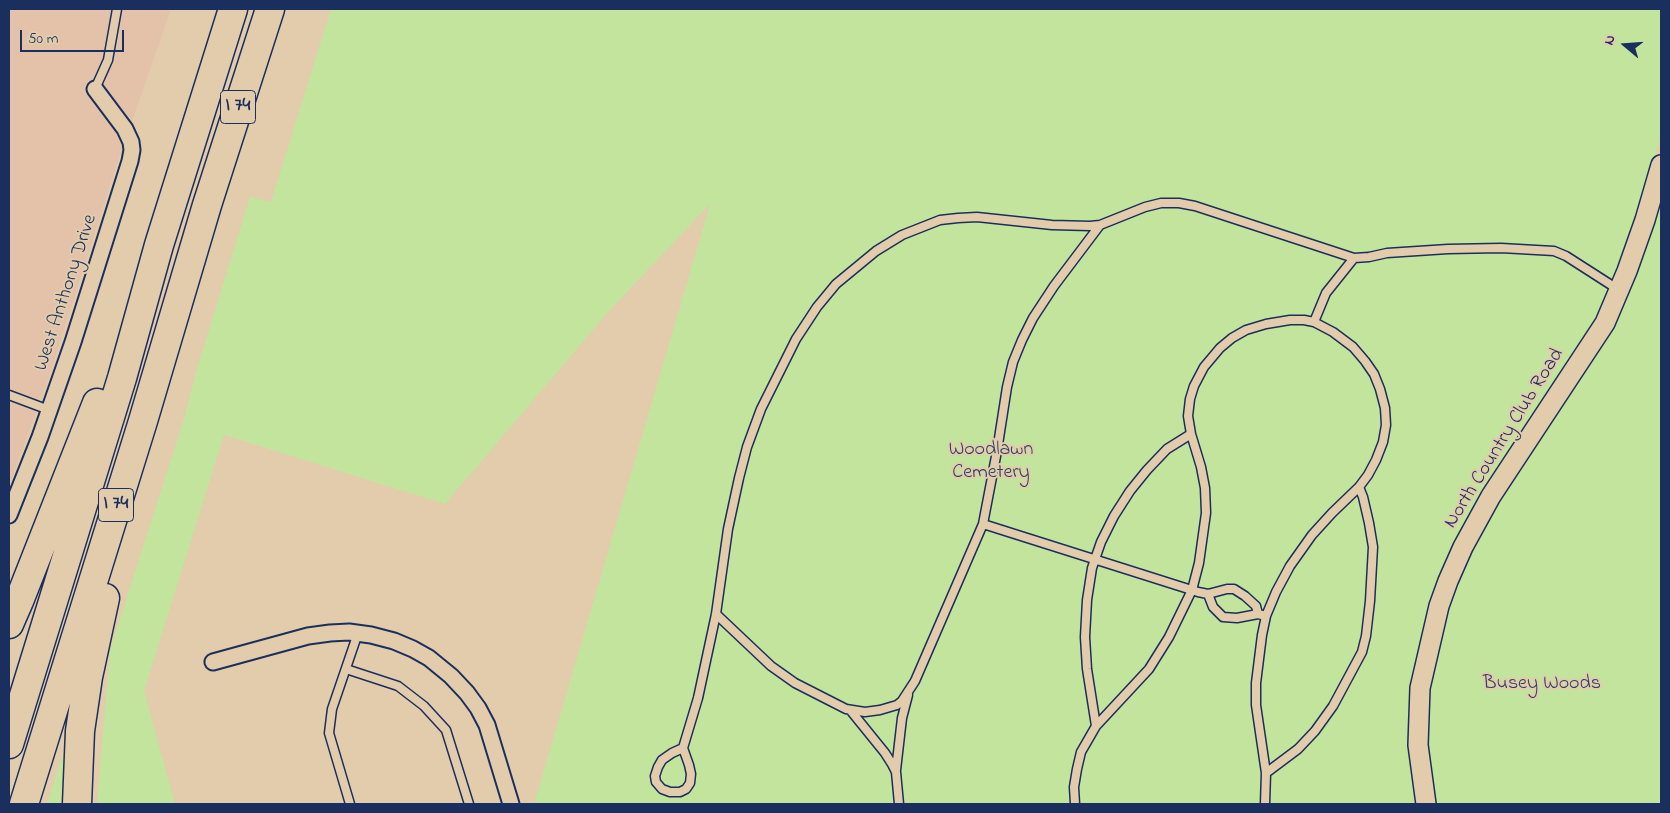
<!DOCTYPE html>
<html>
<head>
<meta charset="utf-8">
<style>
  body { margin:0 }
  #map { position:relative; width:1670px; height:813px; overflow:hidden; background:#e2ccac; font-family:"Indie Flower",sans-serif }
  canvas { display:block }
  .frame { position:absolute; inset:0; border:10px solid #1b2f5e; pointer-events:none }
  .north { position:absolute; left:1600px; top:20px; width:50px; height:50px; -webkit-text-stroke:4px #e2ccac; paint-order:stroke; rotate:288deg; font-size:14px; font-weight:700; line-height:20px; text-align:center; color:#1b2f5e }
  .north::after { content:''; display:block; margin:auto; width:18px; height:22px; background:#1b2f5e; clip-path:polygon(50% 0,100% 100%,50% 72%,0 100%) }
  .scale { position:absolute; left:20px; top:30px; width:104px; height:22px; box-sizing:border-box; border:2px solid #1b2f5e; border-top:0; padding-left:6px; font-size:15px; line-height:18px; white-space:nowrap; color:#1b2f5e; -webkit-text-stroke:4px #e2ccac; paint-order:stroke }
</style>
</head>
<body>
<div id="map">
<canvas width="1670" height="813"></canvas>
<div class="frame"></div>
<div class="north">N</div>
<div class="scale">50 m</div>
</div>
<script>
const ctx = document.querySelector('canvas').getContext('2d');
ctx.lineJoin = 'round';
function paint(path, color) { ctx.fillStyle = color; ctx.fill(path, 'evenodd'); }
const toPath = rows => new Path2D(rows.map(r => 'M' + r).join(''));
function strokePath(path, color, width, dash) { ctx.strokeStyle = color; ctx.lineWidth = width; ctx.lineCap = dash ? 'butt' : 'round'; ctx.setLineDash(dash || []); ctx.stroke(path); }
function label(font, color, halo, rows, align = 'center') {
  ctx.font = font + ' "Indie Flower",sans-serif'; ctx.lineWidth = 4; ctx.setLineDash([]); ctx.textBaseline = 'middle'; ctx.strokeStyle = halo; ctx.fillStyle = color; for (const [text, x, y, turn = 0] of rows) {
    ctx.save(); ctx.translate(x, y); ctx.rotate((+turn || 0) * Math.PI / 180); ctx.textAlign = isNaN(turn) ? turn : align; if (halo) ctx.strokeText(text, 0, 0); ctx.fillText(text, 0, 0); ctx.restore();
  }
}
paint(toPath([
  [9,9,171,9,115,170,48,380,9,486]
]), '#e3c2a9');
paint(toPath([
  [331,9,1661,9,1661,136,1628,242,1595,322,1430,612,1417,804,534,804,710,204,610,310,445,504,224,435,144,691,175,804,97,804,110,650,183,422,198,365,250,197,271,202],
  [1661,165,1661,804,1426,804,1418,745,1448,581,1583,358],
  [65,747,61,804,47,804]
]), '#c2e49d');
const service = toPath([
  [95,89,108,60,117,9],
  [1314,322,1326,293,1354,258,1369,257,1387,253,1448,249,1501,248,1554,251,1566,256,1619,290],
  [9,395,49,410],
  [983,524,1198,592,1208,594,1227,589,1234,589,1245,596,1256,606,1258,614],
  [1208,594,1213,607,1223,617,1237,618,1258,614,1262,615],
  [716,614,771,666,795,683,846,709,865,712,880,710,897,705,902,701,915,681,983,524,997,451,1007,387,1013,362,1022,340,1033,318,1054,286,1100,225],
  [346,669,398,686,424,706,446,730,469,804],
  [851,711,885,753,892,764,896,772,899,804],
  [1096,726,1149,669,1169,637,1192,590,1199,563,1206,513,1205,488,1201,467,1191,434],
  [683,748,698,698,716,614,728,529,739,478,747,447,761,409,796,339,817,307,836,284,876,251,902,235,940,220,958,218,977,217,1052,225,1090,226,1100,225,1145,207,1161,203,1179,203,1195,206,1354,258],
  [683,748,689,765,691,774,690,783,686,789,680,792,670,792,662,789,656,782,655,776,658,767,662,760,672,753,683,748],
  [896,770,902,718,908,695],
  [1266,773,1298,749,1315,731,1333,706,1362,652,1366,636,1370,601,1373,547,1369,523,1363,497,1359,487],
  [350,804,329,733,332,709,358,633],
  [1075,804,1074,787,1077,769,1081,752,1096,726,1087,669,1085,637,1087,600,1092,568,1101,542,1114,516,1130,491,1147,470,1167,449,1191,434,1188,416,1190,399,1194,386,1204,367,1220,348,1232,338,1246,330,1266,324,1290,320,1304,320,1314,322,1333,332,1353,347,1365,361,1374,374,1380,389,1385,408,1386,425,1383,442,1376,460,1368,475,1359,487,1332,513,1312,535,1290,566,1276,592,1266,616,1262,635,1256,683,1256,705,1266,773,1265,804]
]);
const minor = toPath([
  [9,515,40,437,73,342,130,161,132,150,131,142,125,129,95,89],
  [213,662,308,636,330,633,349,632,371,635,394,641,413,649,429,658,451,676,467,693,478,708,487,725,511,804]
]);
const tertiary = toPath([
  [1426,804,1418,745,1420,688,1439,606,1448,581,1463,547,1491,496,1605,323,1627,271,1645,220,1661,165]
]);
const motorway = toPath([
  [9,624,19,601,97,403],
  [9,744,122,378,159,245,233,9],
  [24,804,143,421,207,205,270,9],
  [77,804,80,731,88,677,105,598]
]);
strokePath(service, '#1b2f5e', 11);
strokePath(minor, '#1b2f5e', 19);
strokePath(tertiary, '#1b2f5e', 22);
strokePath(motorway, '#1b2f5e', 31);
strokePath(service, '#e2ccac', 8);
strokePath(minor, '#e2ccac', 15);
strokePath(tertiary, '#e2ccac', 19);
strokePath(motorway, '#e2ccac', 28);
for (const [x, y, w] of [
  [238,107,35],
  [116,505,35]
]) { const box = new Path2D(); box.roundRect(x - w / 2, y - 16.5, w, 33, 4); ctx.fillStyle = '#e2ccac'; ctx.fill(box); strokePath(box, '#1b2f5e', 1); }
label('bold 19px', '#1b2f5e', null, [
  ["I 74",238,107],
  ["I 74",116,505]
]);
label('20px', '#1b2f5e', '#e2ccac', [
  ["West Anthony Drive",67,293,-72],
  ["North Country Club Road",1505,439,-58]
]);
label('20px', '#2c4164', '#e2ccac', [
  ["Woodlawn",991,451],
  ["Cemetery",991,474],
  ["Busey Woods",1542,685]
]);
</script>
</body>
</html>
